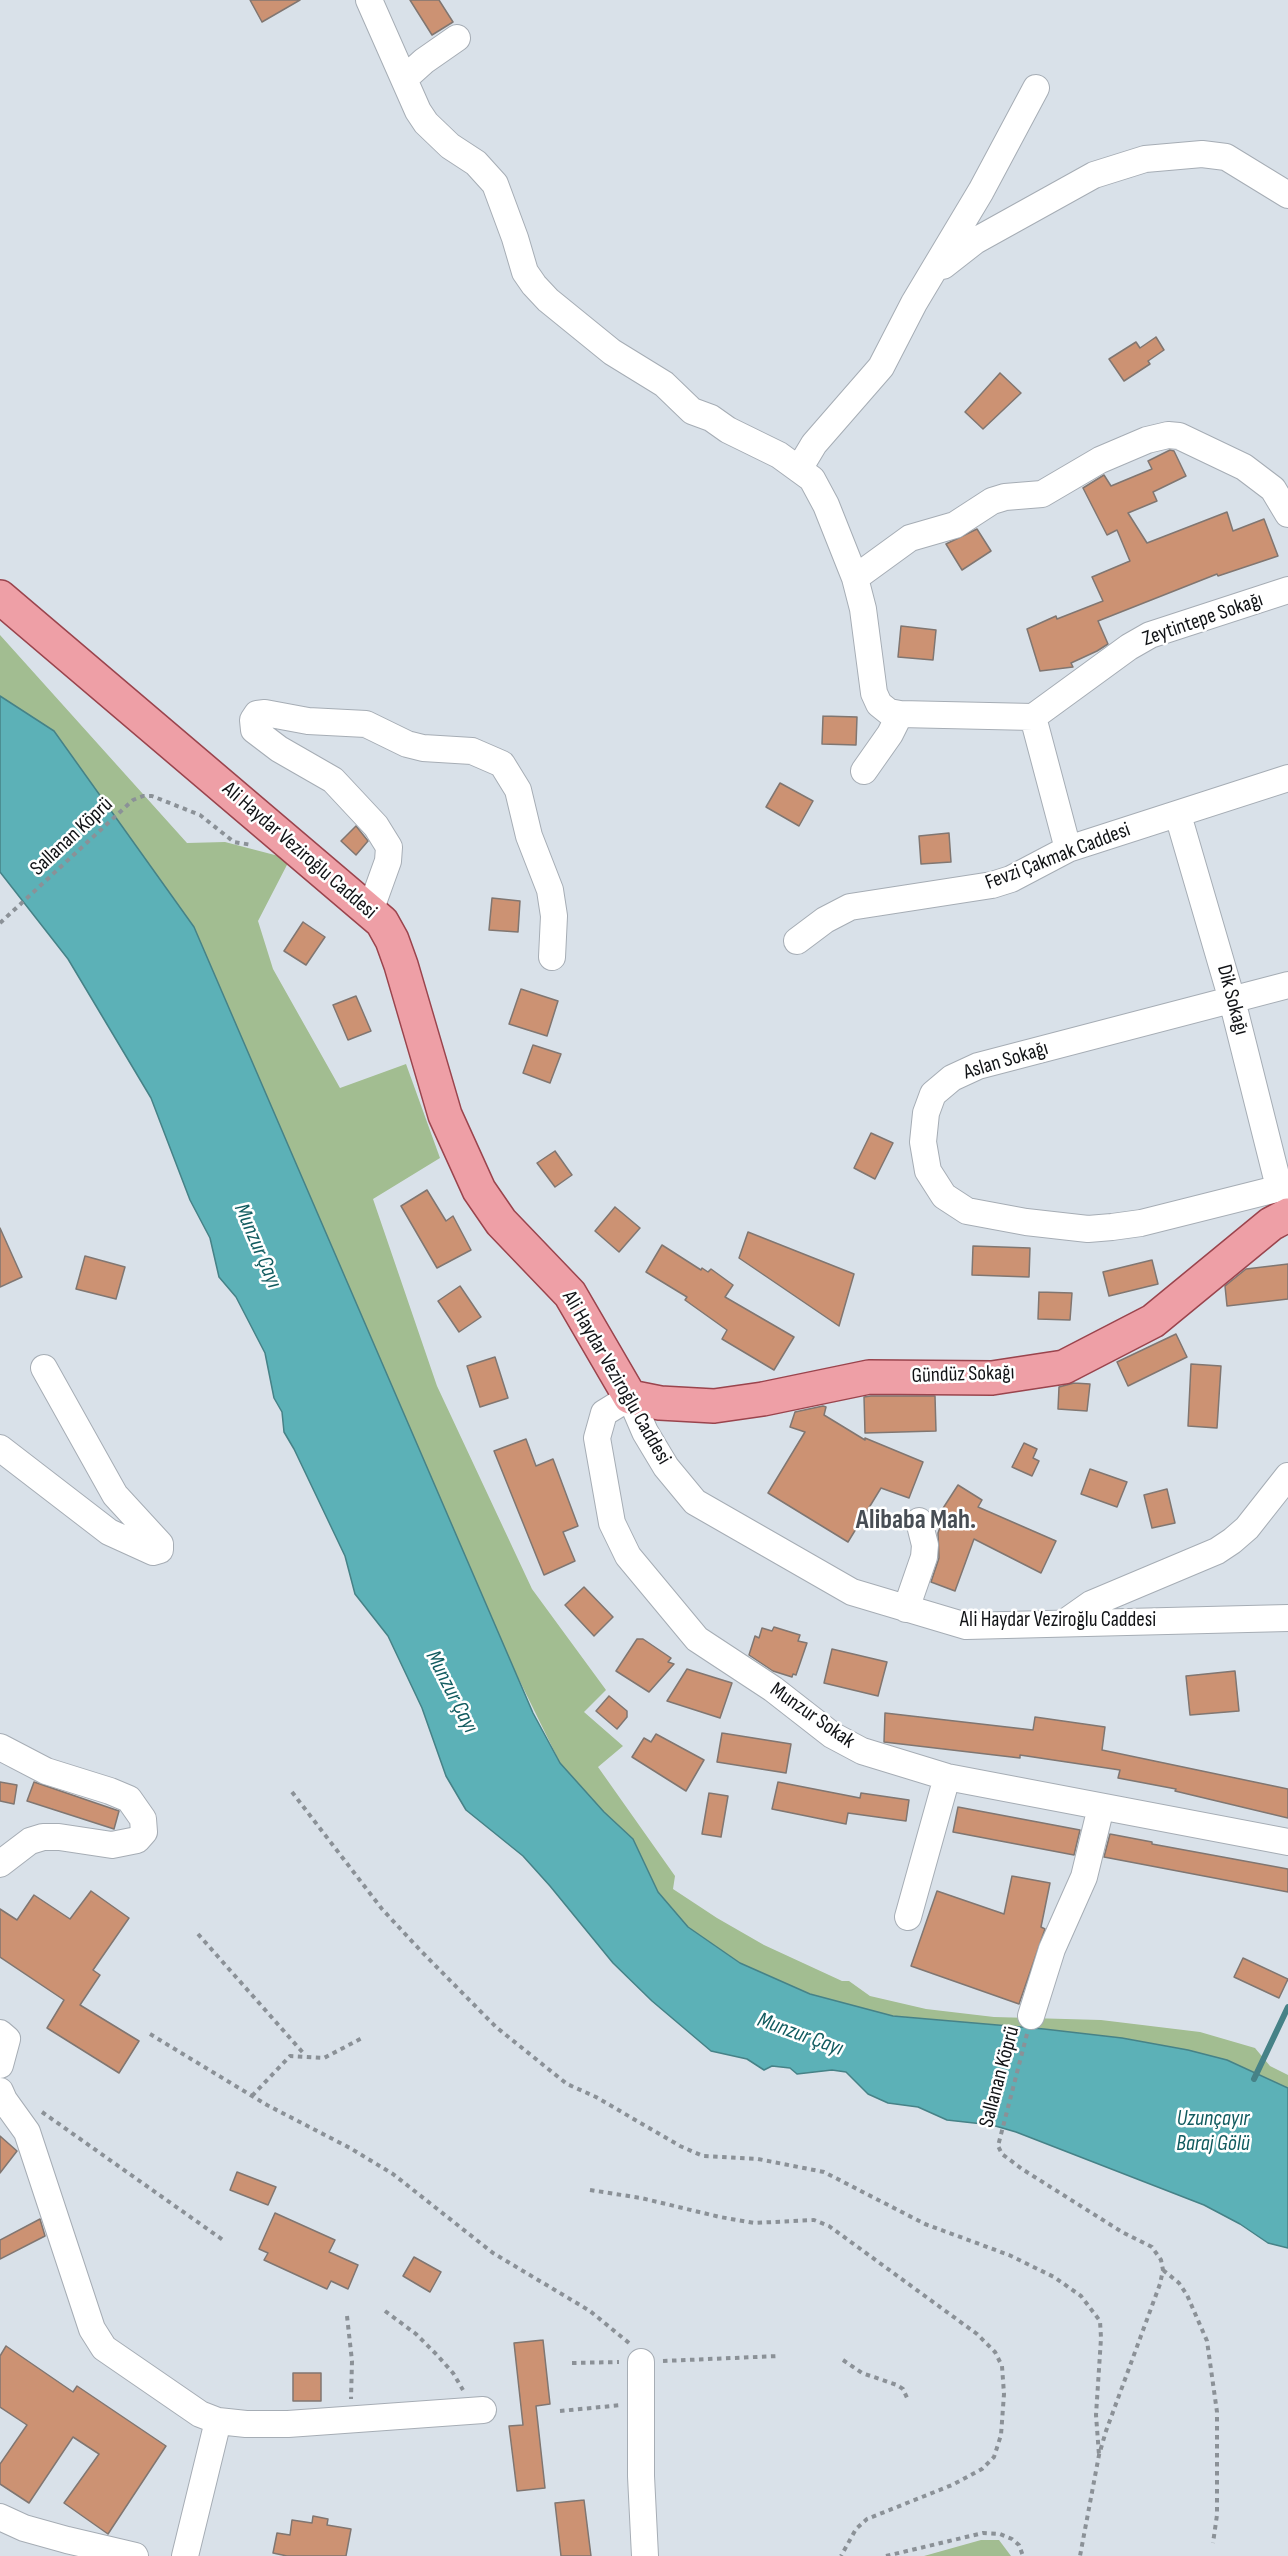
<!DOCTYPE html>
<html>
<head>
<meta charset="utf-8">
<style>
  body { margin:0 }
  canvas { display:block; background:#d9e1e9 }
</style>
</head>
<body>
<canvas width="1288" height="2556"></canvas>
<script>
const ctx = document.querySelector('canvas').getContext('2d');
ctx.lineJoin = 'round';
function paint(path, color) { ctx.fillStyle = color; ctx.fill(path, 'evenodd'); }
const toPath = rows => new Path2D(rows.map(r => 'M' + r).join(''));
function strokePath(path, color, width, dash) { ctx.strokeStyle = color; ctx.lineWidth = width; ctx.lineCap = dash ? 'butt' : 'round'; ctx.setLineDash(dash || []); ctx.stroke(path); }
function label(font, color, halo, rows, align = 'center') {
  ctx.font = font + ' "Sofia Sans Condensed",sans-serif'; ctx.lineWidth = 5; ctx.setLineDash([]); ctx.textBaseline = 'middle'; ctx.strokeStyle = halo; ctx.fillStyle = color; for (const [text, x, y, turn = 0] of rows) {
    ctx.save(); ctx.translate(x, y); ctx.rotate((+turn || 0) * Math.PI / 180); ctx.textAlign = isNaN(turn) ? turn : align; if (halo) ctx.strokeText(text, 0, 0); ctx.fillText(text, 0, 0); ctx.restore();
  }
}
paint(toPath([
  [0,635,187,843,225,842,290,859,258,921,273,969,340,1088,406,1064,440,1158,373,1199,437,1386,532,1589,606,1690,584,1712,623,1746,598,1767,675,1876,673,1889,717,1918,764,1945,842,1981,849,1981,870,1996,926,2009,994,2017,1101,2020,1200,2032,1255,2048,1270,2066,1288,2075,1288,2088,1188,2050,1122,2038,1044,2029,893,2016,810,1994,740,1963,688,1927,658,1892,633,1839,604,1812,560,1763,54,731,0,696],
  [981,2540,999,2540,1011,2556,924,2556]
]), '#a2bd91');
const water = toPath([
  [0,696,54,731,194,927,533,1713,560,1763,604,1812,633,1839,658,1892,688,1927,740,1963,810,1994,893,2016,1044,2029,1122,2038,1188,2050,1227,2060,1288,2088,1288,2248,1268,2243,1240,2224,1204,2205,1016,2132,992,2125,947,2120,918,2107,888,2103,868,2094,846,2072,832,2070,797,2074,790,2068,772,2066,764,2070,747,2059,711,2051,652,2001,613,1963,550,1886,523,1856,466,1810,446,1776,422,1708,388,1636,355,1594,345,1556,294,1449,284,1432,282,1412,274,1398,265,1353,236,1297,219,1277,210,1238,190,1200,151,1098,68,959,0,872,0,696]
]);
paint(water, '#5cb1b7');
strokePath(water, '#468287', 1.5);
strokePath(toPath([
  [1254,2079,1288,2007]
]), '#468287', 6);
const building = toPath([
  [250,0,300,0,262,22,250,0],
  [410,0,439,0,453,22,432,35,410,0],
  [1156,337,1164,350,1148,361,1150,364,1124,381,1109,359,1136,342,1140,348,1156,337],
  [1000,373,1021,393,983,429,965,412,1000,373],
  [1170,450,1174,451,1186,476,1153,492,1157,501,1128,513,1147,543,1227,512,1233,531,1264,519,1278,556,1218,576,1217,574,1098,621,1108,644,1097,651,1071,663,1073,667,1040,671,1027,629,1056,616,1057,619,1103,601,1092,577,1130,561,1117,530,1107,535,1083,488,1104,475,1111,486,1152,469,1148,461,1170,450],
  [977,529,991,551,962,570,946,544,977,529],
  [901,626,936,630,933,660,898,657,901,626],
  [823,716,857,717,856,745,822,744,823,716],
  [780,783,813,801,799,826,766,807,780,783],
  [356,826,368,841,356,855,341,841,356,826],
  [949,833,951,862,921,864,919,836,949,833],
  [492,898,520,901,518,932,489,930,492,898],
  [303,922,325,937,306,965,284,951,303,922],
  [521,989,558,1001,547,1036,509,1024,521,989],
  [356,996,371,1031,348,1040,333,1005,356,996],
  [533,1045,561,1054,550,1083,523,1073,533,1045],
  [871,1133,893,1143,875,1179,854,1168,871,1133],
  [555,1151,572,1175,555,1187,537,1163,555,1151],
  [427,1190,446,1221,453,1216,471,1250,437,1268,401,1206,427,1190],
  [615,1207,640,1228,619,1252,595,1231,615,1207],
  [0,1228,22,1277,0,1287,0,1228],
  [748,1232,854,1274,839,1326,739,1258,748,1232],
  [662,1245,701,1270,702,1268,708,1272,711,1269,733,1285,725,1297,794,1337,774,1370,722,1339,727,1330,685,1300,687,1297,646,1272,662,1245],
  [973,1246,1030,1248,1029,1277,972,1275,973,1246],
  [85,1256,125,1267,116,1299,76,1289,85,1256],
  [1152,1260,1158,1284,1109,1296,1103,1272,1152,1260],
  [1288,1264,1288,1299,1227,1306,1225,1286,1246,1269,1288,1264],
  [460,1286,481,1317,459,1332,438,1301,460,1286],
  [1039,1292,1072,1293,1070,1320,1038,1319,1039,1292],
  [1176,1334,1187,1357,1128,1386,1117,1362,1176,1334],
  [495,1357,508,1398,480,1407,467,1366,495,1357],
  [1191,1364,1221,1366,1217,1428,1188,1426,1191,1364],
  [1074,1383,1090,1384,1087,1411,1058,1409,1059,1387,1074,1383],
  [871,1396,935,1396,936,1431,865,1433,864,1397,871,1396],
  [823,1406,826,1407,824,1415,865,1440,865,1438,923,1462,909,1498,881,1488,848,1542,768,1493,805,1432,790,1427,795,1412,823,1406],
  [526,1439,536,1466,553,1459,578,1526,563,1532,575,1561,544,1575,494,1451,526,1439],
  [1024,1443,1037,1449,1033,1458,1039,1461,1032,1476,1012,1467,1024,1443],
  [1090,1469,1127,1482,1117,1507,1081,1494,1090,1469],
  [958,1485,982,1500,978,1507,1056,1541,1041,1573,974,1539,955,1591,931,1582,939,1558,938,1533,943,1519,938,1516,958,1485],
  [1167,1489,1175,1523,1152,1528,1144,1495,1167,1489],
  [584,1587,613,1617,594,1636,565,1605,584,1587],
  [774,1627,800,1635,798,1641,807,1643,796,1675,793,1674,792,1677,773,1671,749,1655,755,1636,759,1638,762,1628,772,1631,774,1627],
  [637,1639,643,1639,671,1658,668,1662,674,1664,649,1692,616,1671,637,1639],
  [832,1649,887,1662,878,1696,824,1683,832,1649],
  [687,1669,732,1683,720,1718,667,1701,687,1669],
  [1235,1671,1239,1711,1190,1715,1186,1676,1235,1671],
  [609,1696,627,1711,627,1717,617,1729,596,1711,609,1696],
  [885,1713,1033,1730,1035,1717,1105,1727,1102,1750,1288,1789,1288,1818,1175,1791,1176,1789,1118,1778,1120,1770,1020,1755,1020,1758,884,1742,885,1713],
  [722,1733,791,1744,786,1773,717,1762,722,1733],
  [656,1734,704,1760,686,1791,632,1757,644,1738,651,1742,656,1734],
  [0,1782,17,1785,14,1804,0,1801,0,1782],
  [34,1782,119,1811,114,1829,27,1801,34,1782],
  [778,1782,860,1798,861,1793,909,1800,906,1821,848,1813,846,1824,772,1809,778,1782],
  [709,1793,728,1796,721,1837,702,1834,709,1793],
  [958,1807,1080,1830,1074,1855,953,1832,958,1807],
  [1110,1834,1152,1842,1152,1844,1288,1869,1288,1892,1104,1857,1110,1834],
  [1012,1876,1050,1883,1041,1927,1045,1929,1019,2004,911,1966,937,1891,1004,1914,1012,1876],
  [91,1891,129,1918,93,1970,100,1975,80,2005,139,2041,119,2073,47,2028,64,2000,0,1957,0,1909,17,1920,34,1895,70,1919,91,1891],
  [1243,1958,1288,1979,1279,1998,1234,1977,1243,1958],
  [0,2136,17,2151,0,2173,0,2136],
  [237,2172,276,2187,268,2205,230,2190,237,2172],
  [275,2213,335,2240,329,2252,358,2265,348,2289,331,2281,327,2289,264,2260,268,2253,259,2249,275,2213],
  [40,2219,45,2236,0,2259,0,2240,40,2219],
  [414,2257,441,2272,430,2292,403,2276,414,2257],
  [543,2340,550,2404,536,2406,545,2488,517,2491,509,2426,523,2425,514,2343,543,2340],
  [6,2346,73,2392,77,2386,166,2446,108,2534,64,2503,99,2454,73,2437,29,2503,0,2484,0,2464,27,2425,0,2407,0,2356,6,2346],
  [293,2373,321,2373,321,2401,293,2401,293,2373],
  [584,2500,591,2556,561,2556,555,2503,584,2500],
  [313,2516,328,2519,327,2525,351,2529,346,2556,287,2556,273,2553,277,2533,290,2535,292,2520,312,2523,313,2516]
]);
paint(building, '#cc9273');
strokePath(building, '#807671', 1.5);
const minor = toPath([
  [369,0,418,111,426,123,450,146,476,163,495,184,515,238,525,272,534,285,548,300,612,352,664,384,692,411,711,418,728,430,779,455,812,479,826,505,855,578,863,609,874,693,879,704,889,712,900,714,1033,717],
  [404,79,424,61,457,38],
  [943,266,975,241,1094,175,1145,159,1202,154,1226,157,1288,195],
  [799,469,814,444,881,367,914,303,981,191,1036,88],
  [855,578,910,538,955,525,992,501,1005,497,1042,494,1100,460,1147,440,1168,435,1179,436,1244,467,1273,489,1288,514],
  [1033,717,1129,647,1150,635,1288,590],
  [1033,717,1068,849],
  [864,771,890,734,900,714],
  [1178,815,1232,1000,1279,1187],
  [370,911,388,861,389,847,376,826,333,780,279,749,254,730,253,720,257,714,265,713,308,721,366,724,407,744,423,748,472,751,502,764,518,790,529,836,550,890,554,916,552,957],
  [797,941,825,920,850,907,992,885,1011,879,1068,849,1288,778],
  [1288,985,978,1066,952,1078,933,1094,926,1113,923,1142,928,1171,944,1196,967,1211,1026,1222,1088,1229,1112,1227,1141,1223,1288,1186],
  [0,1448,109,1532,153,1552,160,1550,160,1544,115,1495,44,1368],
  [906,1609,924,1557,925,1545,919,1521],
  [1288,1618,966,1626,852,1592,695,1502,666,1467,645,1432,630,1397,604,1413,597,1438,612,1523,628,1556,697,1639,773,1689,832,1735,862,1751,947,1777,1288,1842],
  [1064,1623,1091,1604,1217,1551,1232,1541,1247,1528,1288,1476],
  [0,1747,46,1771,110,1791,129,1799,143,1819,144,1832,137,1840,112,1845,59,1837,43,1837,30,1841,0,1864],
  [908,1917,947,1777],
  [1031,2016,1052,1949,1084,1877,1101,1807],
  [0,2033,7,2039,0,2065],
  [0,2091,4,2100,27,2132,92,2329,104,2348,200,2414,218,2421,246,2424,288,2424,483,2410],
  [641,2362,641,2476,645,2556],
  [0,2517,24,2528,67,2540,135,2556],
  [185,2556,218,2421]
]);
const major = toPath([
  [0,597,382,922,392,940,401,965,445,1115,479,1190,501,1222,570,1294,630,1397,660,1403,714,1406,763,1399,869,1377,992,1378,1064,1367,1153,1321,1271,1224,1288,1215]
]);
strokePath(minor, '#a6adb5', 28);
strokePath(major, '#9a444d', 36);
strokePath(toPath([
  [0,923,133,800,143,796,152,796,200,815,234,842,252,845],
  [292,1792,382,1909,420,1950,496,2027,567,2084,596,2097,680,2146,703,2156,758,2159,824,2172,925,2224,1009,2255,1054,2277,1081,2296,1100,2321,1101,2338,1096,2415,1099,2455],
  [198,1934,305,2055],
  [150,2034,267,2105,350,2148,393,2174,493,2253,590,2311,629,2343],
  [1027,2034,998,2146,1002,2154,1022,2169,1122,2232,1152,2247,1161,2260,1163,2270,1160,2284,1106,2431,1099,2455,1080,2556],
  [252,2096,290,2056,324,2058,364,2037],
  [42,2112,223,2240],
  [590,2190,641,2198,720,2217,754,2223,814,2220,829,2226,977,2334,995,2352,1002,2366,1004,2394,1001,2435,994,2457,982,2469,952,2485,867,2519,856,2529,841,2556],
  [1163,2270,1179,2283,1187,2295,1207,2341,1217,2412,1217,2515,1213,2543],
  [385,2311,416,2334,437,2355,453,2373,463,2390],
  [347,2316,352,2361,351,2399],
  [843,2360,862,2373,897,2385,903,2389,908,2400],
  [663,2361,779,2356],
  [572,2363,619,2362],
  [560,2411,622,2405],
  [886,2556,983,2533,1000,2534,1012,2539,1019,2545,1023,2556]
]), '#8b9197', 4, [4.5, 4.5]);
strokePath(minor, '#fff', 26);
strokePath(major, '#ee9fa6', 33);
label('21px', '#111316', '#fff', [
  ["Zeytintepe Sokağı",1203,620,-19],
  ["Sallanan Köprü",72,837,-43],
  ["Ali Haydar Veziroğlu Caddesi",299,851,41],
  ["Fevzi Çakmak Caddesi",1058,857,-21],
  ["Dik Sokağı",1232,1000,75],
  ["Aslan Sokağı",1006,1061,-17],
  ["Gündüz Sokağı",963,1375,-2],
  ["Ali Haydar Veziroğlu Caddesi",616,1378,60],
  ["Ali Haydar Veziroğlu Caddesi",1058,1621],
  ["Munzur Sokak",812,1716,35],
  ["Sallanan Köprü",1000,2077,-75]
]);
label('italic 22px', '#115b5f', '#fff', [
  ["Munzur Çayı",257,1246,67],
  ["Munzur Çayı",451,1692,63],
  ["Munzur Çayı",800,2035,20],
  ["Uzunçayır",1213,2119],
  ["Baraj Gölü",1213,2144]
]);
label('bold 27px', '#474d54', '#fff', [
  ["Alibaba Mah.",916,1521]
]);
</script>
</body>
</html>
